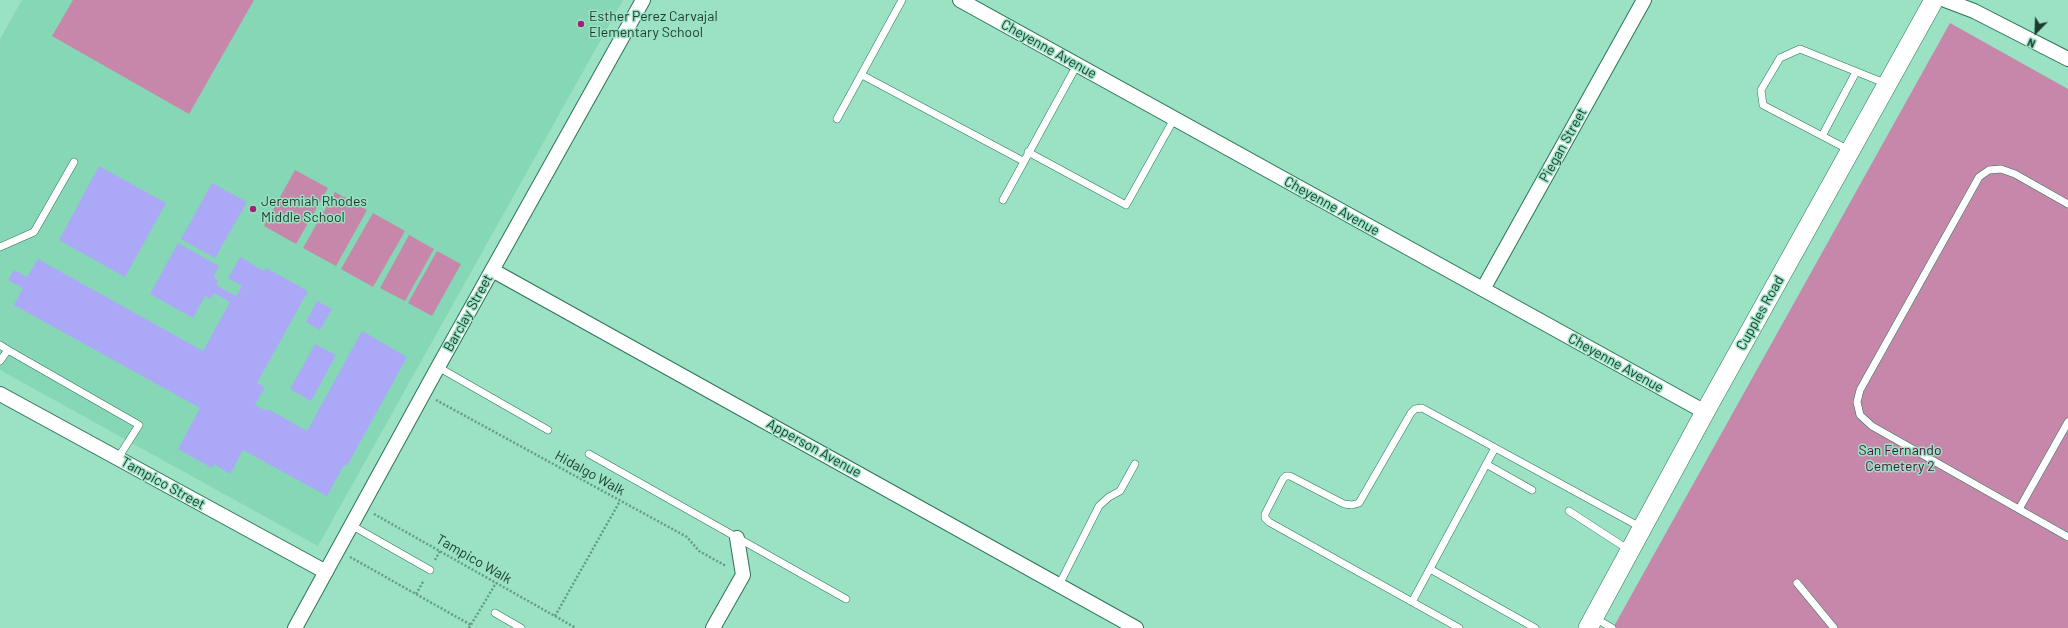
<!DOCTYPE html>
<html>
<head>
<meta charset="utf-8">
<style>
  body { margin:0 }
  #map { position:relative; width:2068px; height:628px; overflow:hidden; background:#9ae2c3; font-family:Barlow,sans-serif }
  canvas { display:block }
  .north { position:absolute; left:2016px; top:12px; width:40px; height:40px; -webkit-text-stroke:3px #9ae2c3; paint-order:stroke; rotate:203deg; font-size:11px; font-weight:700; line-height:16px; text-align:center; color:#1d3a2e }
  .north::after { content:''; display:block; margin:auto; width:14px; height:18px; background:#1d3a2e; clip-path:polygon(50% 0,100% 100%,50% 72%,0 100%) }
</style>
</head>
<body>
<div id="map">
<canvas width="2068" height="628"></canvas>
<div class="north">N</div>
</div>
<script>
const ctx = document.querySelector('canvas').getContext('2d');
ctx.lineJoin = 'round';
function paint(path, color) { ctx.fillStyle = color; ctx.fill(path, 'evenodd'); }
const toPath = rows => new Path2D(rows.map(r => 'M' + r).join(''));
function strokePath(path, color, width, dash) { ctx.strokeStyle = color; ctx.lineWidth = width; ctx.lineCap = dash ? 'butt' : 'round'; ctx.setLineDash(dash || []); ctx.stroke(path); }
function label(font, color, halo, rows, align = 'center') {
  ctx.font = font + ' Barlow,sans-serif'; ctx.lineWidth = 3; ctx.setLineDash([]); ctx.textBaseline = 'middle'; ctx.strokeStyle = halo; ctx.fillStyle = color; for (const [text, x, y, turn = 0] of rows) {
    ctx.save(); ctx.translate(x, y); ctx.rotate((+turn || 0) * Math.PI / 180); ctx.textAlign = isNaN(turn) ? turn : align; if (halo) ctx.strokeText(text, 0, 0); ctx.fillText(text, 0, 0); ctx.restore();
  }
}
paint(toPath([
  [22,0,623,0,318,546,0,370,0,39]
]), '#86d7b5');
paint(toPath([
  [73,0,254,0,189,114,52,36],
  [1950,23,2068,89,2068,628,1613,628],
  [295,170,328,188,296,244,264,226],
  [335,192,367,210,336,266,303,248],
  [373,213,405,231,373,287,341,269],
  [409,235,434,249,405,301,380,288],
  [437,251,461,264,432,316,408,303]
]), '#c687aa');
paint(toPath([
  [99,166,166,203,125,277,59,240],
  [212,183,247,202,215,258,181,239],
  [178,243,219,266,213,277,218,280,216,285,236,296,242,286,228,278,240,257,264,271,266,268,308,291,257,383,265,387,255,405,267,411,268,409,307,431,362,331,407,357,347,466,344,465,327,496,243,450,230,474,214,464,212,468,178,449,200,408,14,305,23,288,8,280,14,270,27,277,38,259,203,351,230,302,214,293,211,299,205,296,193,318,150,294],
  [317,301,332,309,320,330,306,322],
  [315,344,336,355,311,401,290,389]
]), '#aca8f8');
const lane = toPath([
  [862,75,1023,161],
  [837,119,902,0],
  [1822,136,1856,72],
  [1849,150,1763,105,1761,90,1780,58,1800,49,1887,84],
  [1028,152,1126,205,1174,119],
  [1003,200,1077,65],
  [2068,204,2015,174,2001,169,1989,170,1979,177,1860,390,1857,402,1860,415,1872,426,2068,537],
  [0,247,34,232,74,162],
  [0,345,8,350,0,361],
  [8,350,139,425,118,458],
  [438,367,548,430],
  [589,454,846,599],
  [1486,464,1532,490],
  [2019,509,2068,422],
  [1569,511,1629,550],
  [351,525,430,570],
  [1430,569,1535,628],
  [1797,583,1834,628],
  [1059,585,1099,506,1109,497,1120,491,1135,464],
  [1412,602,1495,448],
  [495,613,521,628],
  [1595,618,1612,628],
  [1459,628,1269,522,1265,518,1265,514,1283,479,1286,476,1290,476,1344,504,1352,505,1359,503,1411,413,1415,409,1422,408,1642,528]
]);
const street = toPath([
  [960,0,1705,412],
  [1945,0,1974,11,2068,59],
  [492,270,1136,628],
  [1483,289,1644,0],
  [0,394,326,572],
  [295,628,438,367,643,0],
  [713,628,743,575,737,538]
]);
const secondary = toPath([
  [1588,628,1705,412,1934,0]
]);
strokePath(lane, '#2c7459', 8);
strokePath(street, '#2c7459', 16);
strokePath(secondary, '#2c7459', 20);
strokePath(toPath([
  [436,400,687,537,699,551,726,566],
  [374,514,576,628],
  [350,557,471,625],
  [435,560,440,551],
  [416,594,424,580],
  [555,616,620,501],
  [469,628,496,583]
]), '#659a83', 2.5, [2, 2]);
strokePath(lane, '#fff', 7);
strokePath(street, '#fff', 14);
strokePath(secondary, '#fff', 19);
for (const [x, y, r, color] of [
  [581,24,4,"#a02275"],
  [253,209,4,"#a02275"]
]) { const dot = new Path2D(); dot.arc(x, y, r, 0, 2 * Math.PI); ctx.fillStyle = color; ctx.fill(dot); strokePath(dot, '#9ae2c3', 1.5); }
label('14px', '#1d3a2e', '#9ae2c3', [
  ["Esther Perez Carvajal",589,16],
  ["Elementary School",589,32],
  ["Jeremiah Rhodes",261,201],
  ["Middle School",261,217]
], 'left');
label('14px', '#1d3a2e', '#9ae2c3', [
  ["Cheyenne Avenue",1049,49,29],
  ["Piegan Street",1563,145,-61],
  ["Cheyenne Avenue",1332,206,29],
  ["Barclay Street",468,313,-61],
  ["Cupples Road",1760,313,-61],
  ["Cheyenne Avenue",1616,363,29],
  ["Apperson Avenue",814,448,29],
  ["Hidalgo Walk",590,473,29],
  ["Tampico Street",163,483,29],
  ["Tampico Walk",474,559,30]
]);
label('14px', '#4f1139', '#9ae2c3', [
  ["San Fernando",1900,450],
  ["Cemetery 2",1900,466]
]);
</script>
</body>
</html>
